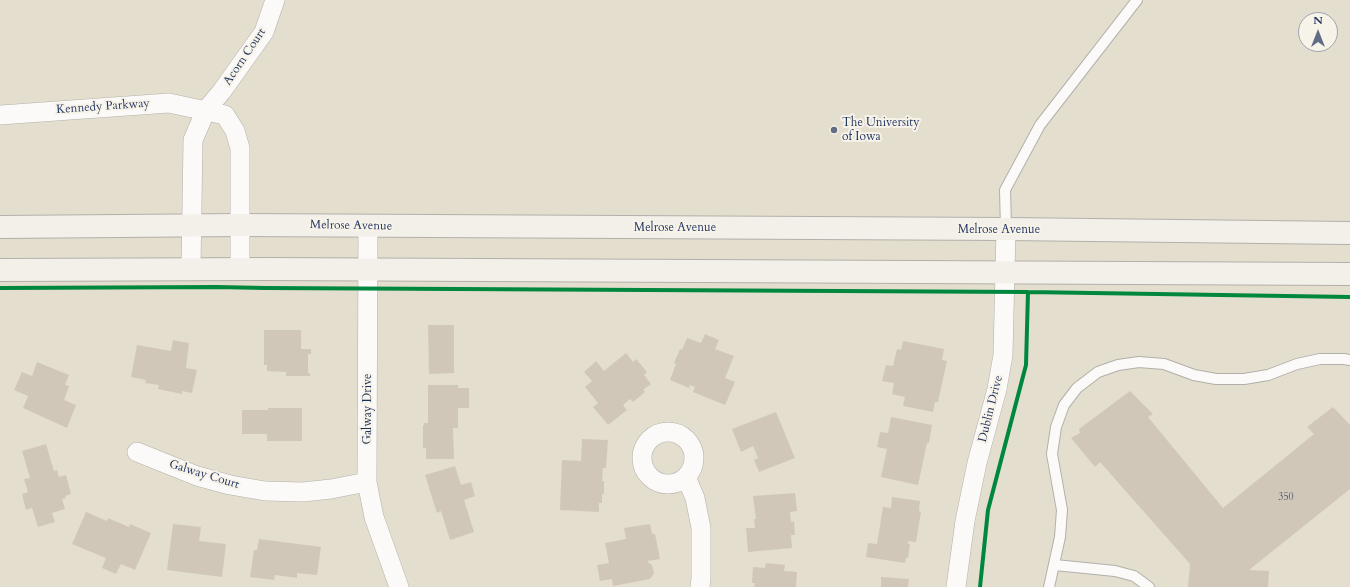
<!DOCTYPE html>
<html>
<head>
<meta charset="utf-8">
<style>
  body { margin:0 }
  #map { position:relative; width:1350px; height:587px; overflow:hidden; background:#e4dece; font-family:Cardo,serif }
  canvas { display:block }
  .north { position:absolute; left:1298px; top:12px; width:40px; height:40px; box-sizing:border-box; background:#f7f3e8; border:1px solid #9fa5b1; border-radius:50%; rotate:0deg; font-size:11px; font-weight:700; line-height:16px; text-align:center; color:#1b2f5e }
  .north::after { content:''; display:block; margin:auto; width:14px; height:18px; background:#616c85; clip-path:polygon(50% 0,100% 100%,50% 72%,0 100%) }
</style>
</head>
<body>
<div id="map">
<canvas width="1350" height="587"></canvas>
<div class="north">N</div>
</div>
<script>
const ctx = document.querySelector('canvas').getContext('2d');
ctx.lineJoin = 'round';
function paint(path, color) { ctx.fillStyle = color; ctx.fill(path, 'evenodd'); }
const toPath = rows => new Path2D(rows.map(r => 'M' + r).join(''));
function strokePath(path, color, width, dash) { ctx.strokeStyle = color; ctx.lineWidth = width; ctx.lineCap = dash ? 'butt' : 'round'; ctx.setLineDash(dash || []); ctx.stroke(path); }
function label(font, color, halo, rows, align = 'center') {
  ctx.font = font + ' Cardo,serif'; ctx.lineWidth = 4; ctx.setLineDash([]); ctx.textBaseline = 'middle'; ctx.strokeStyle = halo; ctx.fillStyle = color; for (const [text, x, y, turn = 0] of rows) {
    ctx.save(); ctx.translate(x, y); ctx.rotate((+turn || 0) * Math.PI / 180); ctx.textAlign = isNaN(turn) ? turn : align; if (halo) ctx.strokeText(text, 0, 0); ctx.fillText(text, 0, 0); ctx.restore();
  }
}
paint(toPath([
  [428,325,454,325,454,373,429,374],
  [264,330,301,330,301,349,311,349,311,354,308,354,308,373,310,373,310,376,286,376,286,372,267,371,267,365,264,365],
  [705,334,719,340,715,349,734,356,725,378,735,382,725,405,693,392,695,387,690,385,689,388,670,380,676,364,674,363,680,349,682,350,687,338,701,343],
  [173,340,189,343,186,368,197,370,192,393,182,391,182,394,158,389,159,385,145,383,146,380,131,377,137,345,171,351],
  [903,341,944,349,942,360,947,361,938,402,935,402,933,412,903,406,905,397,892,394,894,383,882,381,886,365,893,366,897,349,901,350],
  [626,353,633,362,636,359,647,372,644,375,651,384,643,390,645,392,633,402,630,399,623,405,627,410,608,425,593,407,598,403,585,387,592,381,584,372,596,361,604,371],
  [37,362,69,375,65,385,69,386,64,400,76,405,67,428,23,408,28,396,14,390,22,372,32,376],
  [428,385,458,385,458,388,469,388,469,408,458,408,458,428,453,428,454,459,426,459,426,448,423,448,423,425,424,425,424,423,428,423],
  [1130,391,1153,414,1148,417,1223,508,1314,434,1307,427,1333,407,1350,425,1350,489,1249,570,1269,571,1268,587,1188,587,1190,564,1100,462,1095,467,1071,438,1080,433,1079,429],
  [268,408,302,408,302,441,267,441,267,434,242,434,242,410,268,410],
  [776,412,795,458,759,472,754,460,758,458,753,446,741,452,732,429],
  [891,417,932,425,929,443,927,443,918,485,881,477,887,449,877,447,880,432,888,433],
  [582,439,608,440,606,468,603,468,602,481,604,481,604,494,602,494,602,503,599,503,599,512,560,510,562,460,581,461],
  [46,444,54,471,57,470,59,477,66,475,71,494,65,496,66,498,62,499,65,509,52,513,55,522,38,527,32,508,26,510,22,494,28,492,24,479,30,478,22,451],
  [455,466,461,485,471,482,475,496,464,500,474,532,450,540,441,511,437,513,425,475],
  [795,493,797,511,790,512,791,522,794,521,795,535,791,535,792,548,748,552,746,528,755,528,754,519,756,519,753,496],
  [892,497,920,501,919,511,921,512,916,542,908,541,908,544,910,544,908,558,906,558,905,563,866,557,868,543,877,544,883,507,891,508],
  [86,512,107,521,108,518,129,527,130,524,151,533,135,570,121,564,116,574,102,568,106,558,72,544],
  [173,524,201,527,199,541,226,544,222,577,167,570],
  [650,524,652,534,655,534,660,559,647,561,652,565,654,573,650,579,613,586,612,579,600,581,597,565,609,563,605,543,626,539,624,528],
  [259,539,321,547,317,575,297,573,297,578,275,575,274,580,250,577,254,550,257,550],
  [766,563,785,565,784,571,797,572,796,587,754,587,755,583,752,583,753,567,765,568],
  [881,577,909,579,908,587,881,587]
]), '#d1c7b8');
const lane = toPath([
  [1006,229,1005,190,1040,125,1137,0],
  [1055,565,1115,571,1134,576,1149,587],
  [1049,587,1060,537,1062,510,1052,454,1056,427,1064,405,1077,388,1098,372,1118,365,1139,362,1164,364,1194,375,1216,379,1244,379,1268,375,1297,364,1320,359,1344,359,1350,360]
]);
const street = toPath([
  [0,115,169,103,225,115,235,131,240,148,240,269],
  [368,226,367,482,374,517,399,587],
  [191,269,193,140,206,110,222,91,264,32,275,0],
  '642 458a26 26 0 1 1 52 0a26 26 0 1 1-52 0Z',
  [137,452,197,476,230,485,265,491,303,492,331,489,367,482],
  [686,477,695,498,701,528,701,578,700,587],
  [956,587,965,521,977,463,997,389,1003,355,1006,229]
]);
const secondary = toPath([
  [0,227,240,225,1006,229,1350,233],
  [0,270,265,269,1350,274]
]);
strokePath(lane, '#b1b0aa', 12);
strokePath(street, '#b1b0aa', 20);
strokePath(secondary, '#b1b0aa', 24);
strokePath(lane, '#fbfaf8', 10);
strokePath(street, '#fbfaf8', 19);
strokePath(secondary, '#f3f0e9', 22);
strokePath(toPath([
  [0,288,217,287,265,288,1028,292,1350,297],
  [980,587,988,510,1026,365,1028,292]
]), '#00873e', 4);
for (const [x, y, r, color] of [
  [834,130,4,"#616c85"]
]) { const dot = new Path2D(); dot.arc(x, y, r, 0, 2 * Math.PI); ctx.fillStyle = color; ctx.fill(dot); strokePath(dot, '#f7f3e8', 1.5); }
label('10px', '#4a5675', null, [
  ["350",1286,498]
]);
label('12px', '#1b2f5e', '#f7f3e8', [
  ["Acorn Court",245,57,-56],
  ["Kennedy Parkway",103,107,-4],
  ["Melrose Avenue",351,226,1],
  ["Melrose Avenue",675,228],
  ["Melrose Avenue",999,230],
  ["Galway Drive",368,409,-90],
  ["Dublin Drive",991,409,-76],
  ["Galway Court",204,475,17]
]);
label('12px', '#1b2f5e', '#f7f3e8', [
  ["The University",842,123],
  ["of Iowa",842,137]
], 'left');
</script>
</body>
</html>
